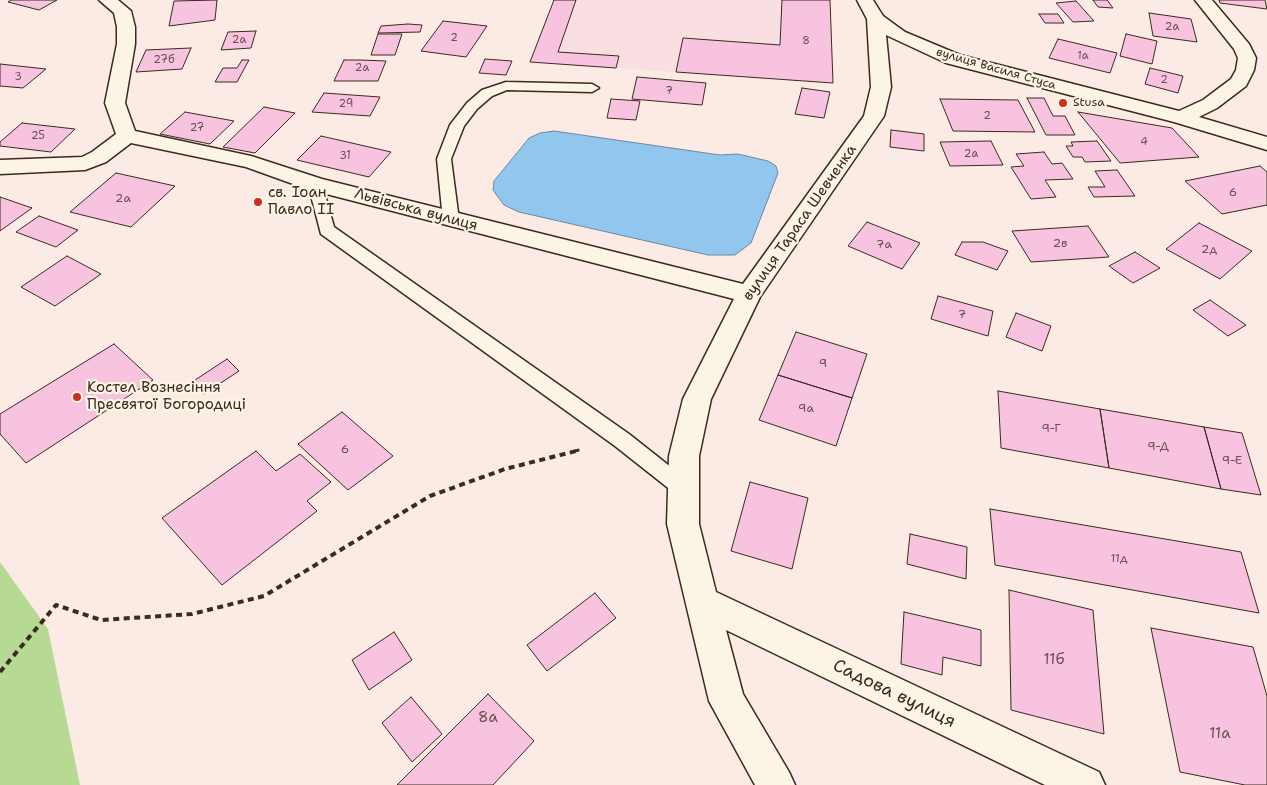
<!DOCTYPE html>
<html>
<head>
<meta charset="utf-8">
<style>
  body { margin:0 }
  canvas { display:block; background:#fbebe4 }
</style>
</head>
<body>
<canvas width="1267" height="785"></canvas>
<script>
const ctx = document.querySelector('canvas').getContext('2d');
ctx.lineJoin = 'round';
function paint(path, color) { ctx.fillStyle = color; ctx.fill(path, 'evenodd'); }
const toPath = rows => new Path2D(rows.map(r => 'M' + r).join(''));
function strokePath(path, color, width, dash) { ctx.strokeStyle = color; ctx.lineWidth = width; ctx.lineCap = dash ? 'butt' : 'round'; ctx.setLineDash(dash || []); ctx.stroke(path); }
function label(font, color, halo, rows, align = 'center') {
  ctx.font = font + ' "Shantell Sans",sans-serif'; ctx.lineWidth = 4.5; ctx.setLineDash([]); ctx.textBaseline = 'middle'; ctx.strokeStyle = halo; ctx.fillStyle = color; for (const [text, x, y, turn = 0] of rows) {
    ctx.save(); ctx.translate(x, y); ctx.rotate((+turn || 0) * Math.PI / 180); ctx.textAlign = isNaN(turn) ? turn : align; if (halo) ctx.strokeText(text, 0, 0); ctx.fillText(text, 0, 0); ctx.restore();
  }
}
paint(toPath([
  [554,0,830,0,833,83,530,62]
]), '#fadfe2');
paint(toPath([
  [0,562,48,629,80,785,0,785]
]), '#b6da94');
const water = toPath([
  [554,131,720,155,738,154,768,161,776,166,778,173,751,243,735,255,708,255,519,212,504,205,493,190,494,181,529,138,540,133,554,131]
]);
paint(water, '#91c6ef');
strokePath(water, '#6f889b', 1);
const building = toPath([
  [11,0,57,0,39,10,8,2,11,0],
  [217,0,215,20,169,26,174,1,217,0],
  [554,0,576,0,558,52,619,56,616,68,530,62,554,0],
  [782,0,830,0,833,83,676,72,683,38,780,45,782,0],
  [1093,0,1107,0,1113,8,1098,7,1093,0],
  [1219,0,1265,0,1267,9,1220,3,1219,0],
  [1076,1,1094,21,1073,22,1056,3,1076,1],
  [1149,13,1191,19,1197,42,1153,36,1149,13],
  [1039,14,1058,14,1064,23,1045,23,1039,14],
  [443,21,487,26,466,57,421,51,443,21],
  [408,24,422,25,420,32,378,33,381,26,408,24],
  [256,31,251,48,221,50,228,32,256,31],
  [378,34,402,34,395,55,371,55,378,34],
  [1126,34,1157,41,1152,64,1120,56,1126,34],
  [1058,39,1117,53,1110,73,1049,58,1058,39],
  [191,48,182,69,136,72,146,50,191,48],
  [485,59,512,61,506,75,479,73,485,59],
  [242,60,249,60,237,82,215,82,223,68,237,68,242,60],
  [344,60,360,60,386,61,378,81,334,81,344,60],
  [0,64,46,69,23,88,0,86,0,64],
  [1150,68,1183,76,1178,93,1145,84,1150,68],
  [637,77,706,83,702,105,632,99,637,77],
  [802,88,830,92,824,118,795,114,802,88],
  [324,93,380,97,370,116,312,112,324,93],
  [1027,98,1044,98,1053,116,1065,116,1075,135,1046,135,1027,98],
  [611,99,640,101,636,120,607,118,611,99],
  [940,99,1018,100,1035,132,953,131,940,99],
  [264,107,295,113,255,153,223,147,264,107],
  [185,112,234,121,210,144,160,134,185,112],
  [1078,112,1172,128,1199,157,1120,163,1078,112],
  [22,123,75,129,51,152,0,146,0,142,22,123],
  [891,130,924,134,924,151,890,147,891,130],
  [321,136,391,152,369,177,297,160,321,136],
  [991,141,1003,165,950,166,940,142,991,141],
  [1097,141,1111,161,1085,162,1082,157,1073,157,1066,146,1073,146,1071,142,1097,141],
  [1044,152,1052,164,1062,163,1073,179,1045,180,1056,197,1031,199,1011,167,1024,166,1016,154,1044,152],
  [1260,166,1267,172,1267,205,1222,214,1185,181,1260,166],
  [1117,170,1135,196,1094,197,1088,187,1105,187,1095,171,1117,170],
  [116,173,175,186,131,227,70,212,116,173],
  [0,197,32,208,0,231,0,197],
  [39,216,78,230,56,247,16,232,39,216],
  [867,222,920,243,902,269,848,246,867,222],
  [1199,223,1252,251,1220,279,1166,249,1199,223],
  [1088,226,1109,257,1031,262,1012,231,1088,226],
  [962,242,983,242,1008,251,997,270,955,255,962,242],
  [1135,252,1160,268,1133,283,1109,266,1135,252],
  [67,256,101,274,55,306,21,287,67,256],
  [938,296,993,311,988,336,931,319,938,296],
  [1210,300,1246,325,1228,336,1193,310,1210,300],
  [1016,313,1051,326,1042,351,1006,337,1016,313],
  [796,332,867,354,852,398,778,375,796,332],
  [114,344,153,380,26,463,0,434,0,414,114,344],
  [227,359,239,371,204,394,192,382,227,359],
  [778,375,852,398,836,446,759,420,778,375],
  [998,391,1100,409,1109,468,1001,448,998,391],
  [1100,409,1204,427,1221,489,1109,468,1100,409],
  [342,412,393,456,348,490,298,444,342,412],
  [1204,427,1242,433,1261,495,1221,489,1204,427],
  [256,451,276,471,300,454,331,482,307,501,317,511,222,585,162,518,256,451],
  [750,482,808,498,792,569,731,551,750,482],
  [990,509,1241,552,1259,613,995,565,990,509],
  [910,534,967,547,966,579,907,564,910,534],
  [1009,590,1093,610,1104,734,1011,710,1009,590],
  [595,593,616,618,547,671,527,645,595,593],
  [904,612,981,630,981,666,943,657,942,675,901,664,904,612],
  [1151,628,1253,647,1267,696,1267,785,1245,785,1180,772,1151,628],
  [394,632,412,660,369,690,352,660,394,632],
  [488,694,534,741,493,785,397,785,488,694],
  [411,697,442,734,412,762,382,723,411,697]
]);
paint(building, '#f8c3df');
strokePath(building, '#3b2a1e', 1);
const service = toPath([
  [506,82,592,84,599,88,592,92,507,90,492,96,477,109,464,126,451,159,459,220,457,224,445,224,443,220,437,159,450,125,467,103,482,90,506,82],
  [315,179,322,184,334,227,629,434,691,483,694,489,691,495,684,498,677,495,615,446,321,234,308,184,315,179]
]);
const minor = toPath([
  [99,0,118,0,131,11,135,27,135,44,125,103,135,131,251,156,322,179,743,284,864,116,871,87,867,19,857,0,873,0,883,16,905,32,960,55,1179,111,1203,100,1231,79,1236,70,1238,58,1234,49,1195,0,1212,0,1249,44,1256,58,1254,70,1246,86,1217,108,1199,117,1267,137,1267,150,1174,122,946,63,886,35,891,87,884,116,760,297,711,399,699,456,699,524,716,592,1099,772,1105,785,1045,785,726,630,743,694,789,772,795,785,755,785,709,701,667,524,669,456,683,399,734,299,307,189,246,167,131,143,106,162,85,170,0,174,0,160,82,157,92,152,116,134,105,103,117,44,117,27,114,13,99,0]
]);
strokePath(service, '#3b2a1e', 3);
strokePath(minor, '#3b2a1e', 3);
strokePath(toPath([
  [575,451,583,449]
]), '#3b2a1e', 3, [4.5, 4]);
strokePath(toPath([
  [0,672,56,605,101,620,192,614,264,596,430,496,505,469,580,450]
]), '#3b2a1e', 4, [6, 4.5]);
paint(service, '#fcf5e5');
paint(minor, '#fcf5e5');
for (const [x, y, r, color] of [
  [1063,103,5,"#c8321e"],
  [258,202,5,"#c8321e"],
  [77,397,5,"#c8321e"]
]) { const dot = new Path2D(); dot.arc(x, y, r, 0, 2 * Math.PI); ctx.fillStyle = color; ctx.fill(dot); strokePath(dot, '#fcf5e5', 2); }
label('11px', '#6a504e', null, [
  ["2а",1172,27],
  ["2",454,38],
  ["2а",239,40],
  ["8",806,41],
  ["1а",1083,56],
  ["27б",164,60],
  ["2а",362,68],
  ["3",18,77],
  ["2",1164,80],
  ["7",669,91],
  ["29",346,104],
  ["2",987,116],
  ["27",197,128],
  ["25",38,136],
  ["4",1144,142],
  ["2а",971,154],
  ["31",345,156]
]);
label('12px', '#3b2a1e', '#fcf5e5', [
  ["вулиця Василя Стуса",996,69,16]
]);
label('12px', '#3b2a1e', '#fcf5e5', [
  ["Stusa",1073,103]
], 'left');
label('12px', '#6a504e', null, [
  ["6",1233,193],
  ["2а",123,199],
  ["2в",1060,244],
  ["7а",884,245],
  ["2д",1209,250],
  ["7",962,315],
  ["9",823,364],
  ["9а",806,409],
  ["9-Г",1051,429],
  ["9-Д",1158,447],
  ["6",345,450],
  ["9-Е",1232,461],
  ["11д",1119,559]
]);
label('15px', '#3b2a1e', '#fcf5e5', [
  ["св. Іоан",268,193],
  ["Павло ІІ",268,210],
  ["Костел Вознесіння",87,388],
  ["Пресвятої Богородиці",87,405]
], 'left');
label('15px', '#3b2a1e', '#fcf5e5', [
  ["Львівська вулиця",416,210,15],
  ["вулиця Тараса Шевченка",800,223,-55]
]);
label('15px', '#6a504e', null, [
  ["11б",1054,660],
  ["8а",488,718],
  ["11а",1220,734]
]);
label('18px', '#3b2a1e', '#fcf5e5', [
  ["Садова вулиця",894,694,26]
]);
</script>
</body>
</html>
